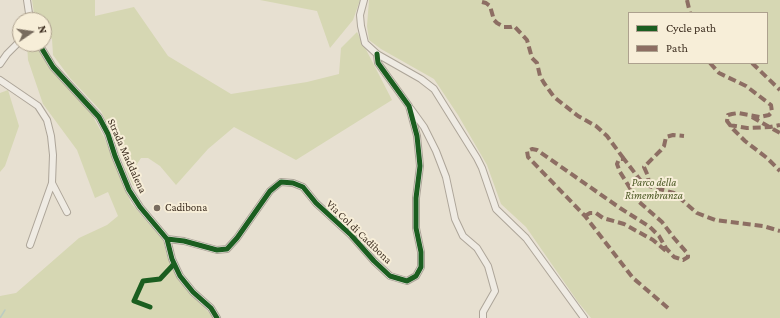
<!DOCTYPE html>
<html>
<head>
<meta charset="utf-8">
<style>
  body { margin:0 }
  #map { position:relative; width:780px; height:318px; overflow:hidden; background:#e7e0d1; font-family:"Crimson Pro",serif }
  canvas { display:block }
  .legend { position:absolute; left:628px; top:12px; width:140px; height:52px; box-sizing:border-box; background:#f7eed8; border:1px solid #ada18e; margin:0; padding:5px 7px; list-style:none; font-size:12px; color:#3d2e20 }
  .legend li { display:flex; align-items:center; gap:8px; height:20px }
  .legend b { width:20px; border:1px solid #ada18e }
  .north { position:absolute; left:12px; top:12px; width:40px; height:40px; box-sizing:border-box; background:#f7eed8; border:1px solid #ada18e; border-radius:50%; rotate:77deg; font-size:11px; font-weight:700; line-height:16px; text-align:center; color:#3d2e20 }
  .north::after { content:''; display:block; margin:auto; width:14px; height:18px; background:#786c5e; clip-path:polygon(50% 0,100% 100%,50% 72%,0 100%) }
</style>
</head>
<body>
<div id="map">
<canvas width="780" height="318"></canvas>
<ul class="legend">
<li><b style="height:5px;background:#1b5e20"></b>Cycle path</li>
<li><b style="height:5px;background:#8d6e63"></b>Path</li>
</ul>
<div class="north">N</div>
</div>
<script>
const ctx = document.querySelector('canvas').getContext('2d');
ctx.lineJoin = 'round';
function paint(path, color) { ctx.fillStyle = color; ctx.fill(path, 'evenodd'); }
const toPath = rows => new Path2D(rows.map(r => 'M' + r).join(''));
function strokePath(path, color, width, dash) { ctx.strokeStyle = color; ctx.lineWidth = width; ctx.lineCap = dash ? 'butt' : 'round'; ctx.setLineDash(dash || []); ctx.stroke(path); }
function label(font, color, halo, rows, align = 'center') {
  ctx.font = font + ' "Crimson Pro",serif'; ctx.lineWidth = 4; ctx.setLineDash([]); ctx.textBaseline = 'middle'; ctx.strokeStyle = halo; ctx.fillStyle = color; for (const [text, x, y, turn = 0] of rows) {
    ctx.save(); ctx.translate(x, y); ctx.rotate((+turn || 0) * Math.PI / 180); ctx.textAlign = isNaN(turn) ? turn : align; if (halo) ctx.strokeText(text, 0, 0); ctx.fillText(text, 0, 0); ctx.restore();
  }
}
paint(toPath([
  [32,0,95,0,95,16,134,7,168,56,231,94,307,82,339,74,341,48,357,32,392,100,296,160,234,127,208,149,176,185,160,166,148,158,141,158,135,167,135,184,133,186,112,134,101,111,70,78,53,55,52,39,44,33,44,20,35,20],
  [260,0,360,0,353,20,330,48,317,11],
  [369,0,780,0,780,318,591,318,578,302,526,227,501,204,487,165,458,115,434,79,381,49,369,40,367,26],
  [629,13,767,13,767,63,629,63],
  [27,44,37,44,90,111,104,137,131,203,163,240,168,259,183,285,214,318,0,318,0,296,16,293,79,238,107,225,118,216,108,192,95,198,77,150,43,104,28,60],
  [8,90,19,126,5,166,0,172,0,93]
]), '#d6d7b3');
strokePath(toPath([
  [0,318,5,310]
]), '#bcccc2', 1.5);
const minor = toPath([
  [27,0,30,20],
  [364,0,360,15,361,26,365,43,377,54,421,79,434,89,477,158,482,168,496,209,526,238,584,318],
  [39,44,53,67,99,117,108,134,115,156,129,190,140,207,167,239,172,259,180,276,193,292,211,308,217,318],
  [0,64,7,54,20,41],
  [0,80,38,106,47,120,51,136,53,155,52,183,30,245],
  [411,109,424,127,436,151,446,177,455,219,463,236,477,248,488,266,495,291,483,312,483,318],
  [52,183,67,212],
  [167,239,184,241,217,250,227,249,237,238,270,191,281,182,293,183,303,187,316,203,351,235,374,261,390,276,407,281,416,276,421,267,421,252,416,228,416,198,420,166,417,136,409,106,378,63,377,54]
]);
strokePath(minor, '#ada599', 8);
strokePath(minor, '#efebe3', 6);
strokePath(toPath([
  [687,0,690,13],
  [482,2,486,3,490,6,494,20,497,23,504,27,511,27,514,26,527,40,532,58,537,63,540,76,544,83,554,97,578,116,596,126,607,136,624,159],
  [710,63,719,73,746,86,771,105,772,112,769,115,760,117,738,113,732,114,728,115,727,121,733,129,745,141,767,158,780,171],
  [752,63,780,90],
  [752,117,780,133],
  [729,125,747,128,770,127,780,125],
  [649,186,648,176,644,167,661,150,664,146,666,137,673,135,684,136],
  [585,216,590,213,596,213,603,218,624,224,653,240,666,251],
  [668,308,633,278,585,216,528,157,527,151,532,149,537,150,620,208,650,227,659,236,666,248,674,257,683,260,688,257,688,254,674,238,662,222,638,201,620,172,617,164,619,159,624,159,641,181,649,186,674,193,697,213,715,220,763,226,780,231]
]), '#8d6e63', 4, [8, 4]);
strokePath(toPath([
  [39,44,53,67,99,117,108,134,115,156,129,190,140,207,167,239,172,259,180,276,193,292,211,308,217,318],
  [167,239,184,241,217,250,227,249,237,238,270,191,281,182,293,183,303,187,316,203,351,235,374,261,390,276,407,281,416,276,421,267,421,252,416,228,416,198,420,166,417,136,409,106,378,63,377,54],
  [150,307,134,301,143,281,160,279,174,264]
]), '#1b5e20', 5);
for (const [x, y, r, color] of [
  [157,208,4,"#786c5e"]
]) { const dot = new Path2D(); dot.arc(x, y, r, 0, 2 * Math.PI); ctx.fillStyle = color; ctx.fill(dot); strokePath(dot, '#f7eed8', 1.5); }
label('11px', '#3d2e20', '#f7eed8', [
  ["Strada Maddalena",127,156,66],
  ["Via Col di Cadibona",359,232,44]
]);
label('italic 11px', '#4d5a26', '#f7eed8', [
  ["Parco della",654,183],
  ["Rimembranza",654,196]
]);
label('11px', '#3d2e20', '#f7eed8', [
  ["Cadibona",165,208]
], 'left');
</script>
</body>
</html>
